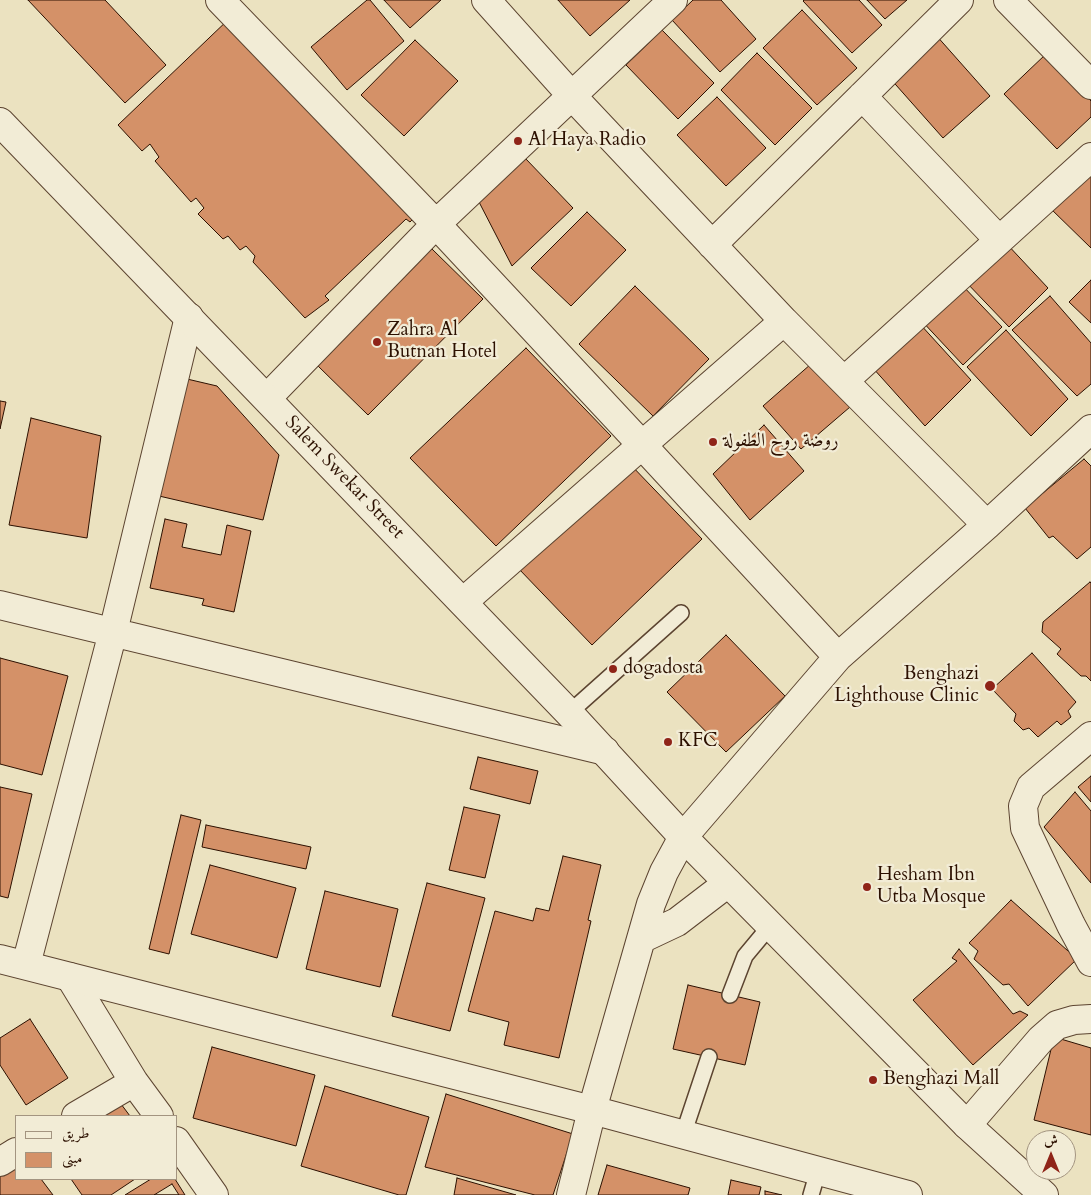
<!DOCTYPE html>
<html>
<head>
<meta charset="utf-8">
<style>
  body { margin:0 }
  #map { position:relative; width:1091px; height:1195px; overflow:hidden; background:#ebe2c0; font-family:Cardo,Amiri,serif }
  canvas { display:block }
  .legend { position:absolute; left:15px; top:1115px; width:162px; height:65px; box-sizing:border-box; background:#f2ecd6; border:1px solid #a39480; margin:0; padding:6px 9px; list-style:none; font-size:15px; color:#2c1000 }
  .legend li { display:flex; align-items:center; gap:10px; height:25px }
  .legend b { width:25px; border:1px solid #a39480 }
  .north { position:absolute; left:1026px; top:1130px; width:50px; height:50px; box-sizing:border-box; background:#f2ecd6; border:1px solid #a39480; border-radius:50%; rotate:0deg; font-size:14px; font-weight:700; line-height:20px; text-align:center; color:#2c1000 }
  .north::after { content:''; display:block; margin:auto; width:18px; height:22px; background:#8f2418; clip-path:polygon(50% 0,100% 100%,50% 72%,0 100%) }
</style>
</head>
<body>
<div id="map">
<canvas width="1091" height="1195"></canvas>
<ul class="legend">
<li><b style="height:6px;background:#f2ecd6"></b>طريق</li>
<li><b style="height:14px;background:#d49168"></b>مبنى</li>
</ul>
<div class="north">ش</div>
</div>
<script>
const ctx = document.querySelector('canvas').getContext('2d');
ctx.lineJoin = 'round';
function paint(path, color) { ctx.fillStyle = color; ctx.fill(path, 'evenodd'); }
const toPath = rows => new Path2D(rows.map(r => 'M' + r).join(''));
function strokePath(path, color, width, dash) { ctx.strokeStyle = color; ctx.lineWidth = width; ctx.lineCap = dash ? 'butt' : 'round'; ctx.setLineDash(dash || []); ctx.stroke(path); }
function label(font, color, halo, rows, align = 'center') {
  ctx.font = font + ' Cardo,Amiri,serif'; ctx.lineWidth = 4.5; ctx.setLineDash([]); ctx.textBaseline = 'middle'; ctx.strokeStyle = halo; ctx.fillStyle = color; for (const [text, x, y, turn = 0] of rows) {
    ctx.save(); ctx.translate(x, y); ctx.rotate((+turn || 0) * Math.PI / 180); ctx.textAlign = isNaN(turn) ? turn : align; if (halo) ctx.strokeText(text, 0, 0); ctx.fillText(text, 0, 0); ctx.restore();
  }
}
const building = toPath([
  [28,0,105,0,166,65,125,103,28,0],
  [367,0,370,0,404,41,347,90,311,47,367,0],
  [384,0,441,0,410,28,384,0],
  [558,0,630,0,590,36,558,0],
  [693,0,721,0,756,39,720,72,672,20,693,0],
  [804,0,859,0,882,25,852,53,803,1,804,0],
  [867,0,907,0,885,19,867,0],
  [802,10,857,68,817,105,763,48,802,10],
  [231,17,419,213,410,222,406,219,325,296,329,300,305,318,253,262,255,256,246,246,240,250,228,236,223,239,198,214,204,208,196,198,191,202,155,161,159,157,150,144,142,151,118,125,231,17],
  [662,30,714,83,678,119,626,65,662,30],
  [935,34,990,96,943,138,888,76,935,34],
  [415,40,458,81,404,136,361,95,415,40],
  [757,53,812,108,775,145,721,90,757,53],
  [1046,54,1091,101,1091,117,1057,149,1004,94,1046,54],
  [717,97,766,148,726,186,677,135,717,97],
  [525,158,573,208,512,266,479,202,525,158],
  [1091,171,1091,248,1049,207,1091,171],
  [587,212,626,250,571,306,531,268,587,212],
  [1005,242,1048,288,1009,327,964,280,1005,242],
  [432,249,483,299,368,415,317,365,432,249],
  [1091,280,1091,323,1069,302,1091,280],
  [960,283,1002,327,963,365,919,318,960,283],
  [635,286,709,359,653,416,579,344,635,286],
  [1050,296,1091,343,1091,384,1077,396,1012,330,1050,296],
  [919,323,971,380,925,426,872,367,919,323],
  [1006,330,1068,399,1031,436,967,367,1006,330],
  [526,348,611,436,496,546,410,458,526,348],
  [811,364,850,407,801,449,763,406,811,364],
  [187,379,217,386,279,455,263,520,159,496,187,379],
  [0,401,6,402,0,429,0,401],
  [31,418,101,436,87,538,9,525,31,418],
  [764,425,804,471,750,520,713,474,764,425],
  [1084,459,1091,466,1091,547,1077,559,1053,536,1049,538,1025,508,1084,459],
  [628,462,702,539,592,645,518,568,628,462],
  [165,519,187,524,182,547,221,555,227,525,251,531,234,612,202,605,204,599,150,588,165,519],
  [1090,582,1091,583,1091,681,1086,676,1081,676,1057,654,1061,649,1042,632,1043,622,1090,582],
  [726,635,785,696,726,752,667,692,726,635],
  [1032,653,1076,702,1068,711,1071,717,1061,725,1057,721,1038,737,1029,728,1023,730,1014,721,1016,714,992,689,1032,653],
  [0,658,68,676,42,775,0,764,0,658],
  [478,757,538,771,530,804,470,789,478,757],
  [1091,776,1091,802,1078,787,1091,776],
  [0,787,32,794,8,898,0,896,0,787],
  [1075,792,1091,811,1091,883,1044,827,1075,792],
  [464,807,500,815,485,878,449,870,464,807],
  [181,815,201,820,169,954,149,949,181,815],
  [206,825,311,847,306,869,202,847,206,825],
  [563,856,601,865,588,920,591,921,559,1058,504,1045,509,1022,468,1011,495,911,533,921,536,908,549,911,563,856],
  [210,865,296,888,277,958,191,934,210,865],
  [427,883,485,898,450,1031,392,1016,427,883],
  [325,891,398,909,380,987,306,969,325,891],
  [1011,900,1077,959,1028,1006,1009,984,1003,985,974,959,978,951,969,943,1011,900],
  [959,949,1013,1014,1020,1011,1028,1015,973,1065,913,1000,957,961,952,958,959,949],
  [688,985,760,1002,745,1065,673,1049,688,985],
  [30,1019,68,1078,26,1105,0,1065,0,1038,30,1019],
  [1054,1037,1091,1048,1091,1135,1034,1120,1054,1037],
  [212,1047,315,1075,296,1146,193,1118,212,1047],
  [325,1086,429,1117,406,1195,399,1195,301,1166,325,1086],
  [446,1094,573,1134,553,1195,535,1195,425,1167,446,1094],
  [121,1104,130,1116,102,1116,121,1104],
  [16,1161,16,1179,41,1179,53,1195,0,1195,0,1173,16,1161],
  [607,1165,690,1188,688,1195,598,1195,607,1165],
  [457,1178,516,1195,454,1195,457,1178],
  [71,1179,135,1179,111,1195,82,1195,71,1179],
  [151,1179,175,1179,185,1195,125,1195,151,1179],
  [731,1180,761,1187,759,1195,728,1195,731,1180],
  [172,1184,179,1195,154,1195,172,1184],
  [765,1191,782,1195,765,1195,765,1191]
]);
paint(building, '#d49168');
strokePath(building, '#2c1000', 1);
const service = toPath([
  [569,713,681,613],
  [730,995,745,956,770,926],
  [683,1135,709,1057],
  [811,1195,818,1171]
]);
const minor = toPath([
  [220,0,436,224,642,445,463,602],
  [486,0,572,96,784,321],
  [1008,0,1091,85],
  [862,96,999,240],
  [712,245,959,0],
  [844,381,1091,157],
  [267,398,436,224,673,0],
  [0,605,605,751],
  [838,657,642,445,784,321,987,525],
  [1091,736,1031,787,1023,806,1025,828,1071,925,1091,962],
  [641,939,677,922,728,883],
  [26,965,113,632,189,317],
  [70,977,134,1082,159,1116],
  [76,1116,134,1082],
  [967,1125,1041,1039,1057,1025,1074,1020,1091,1019],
  [176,1141,214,1195],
  [0,1162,16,1152],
  [571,1195,592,1110,651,904,664,872,683,837,838,657,987,525,1091,429]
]);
const tertiary = toPath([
  [0,122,569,713,683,837,967,1125,1044,1195],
  [0,959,592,1110,908,1195]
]);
strokePath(service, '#5c4430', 18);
strokePath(minor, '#5c4430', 30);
strokePath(tertiary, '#5c4430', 30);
strokePath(service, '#f2ecd6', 15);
strokePath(minor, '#f2ecd6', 28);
strokePath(tertiary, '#f2ecd6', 28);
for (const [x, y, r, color] of [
  [518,141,5,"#8f2418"],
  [377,342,5,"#8f2418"],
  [713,442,5,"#8f2418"],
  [613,669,5,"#8f2418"],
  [990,686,6,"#8f2418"],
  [668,742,5,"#8f2418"],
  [867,887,5,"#8f2418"],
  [873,1080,5,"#8f2418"]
]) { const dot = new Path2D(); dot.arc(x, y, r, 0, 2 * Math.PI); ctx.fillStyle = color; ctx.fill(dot); strokePath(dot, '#f2ecd6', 2); }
label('19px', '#2c1000', '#f2ecd6', [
  ["Al Haya Radio",528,141],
  ["Zahra Al",387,331],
  ["Butnan Hotel",387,353],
  ["روضة روح الطفولة",723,442],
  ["dogadosta",623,669],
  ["Benghazi",979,675,"right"],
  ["Lighthouse Clinic",979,697,"right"],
  ["KFC",678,742],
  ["Hesham Ibn",877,876],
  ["Utba Mosque",877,898],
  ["Benghazi Mall",883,1080]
], 'left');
label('19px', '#2c1000', '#f2ecd6', [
  ["Salem Swekar Street",344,478,46]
]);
</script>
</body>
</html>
